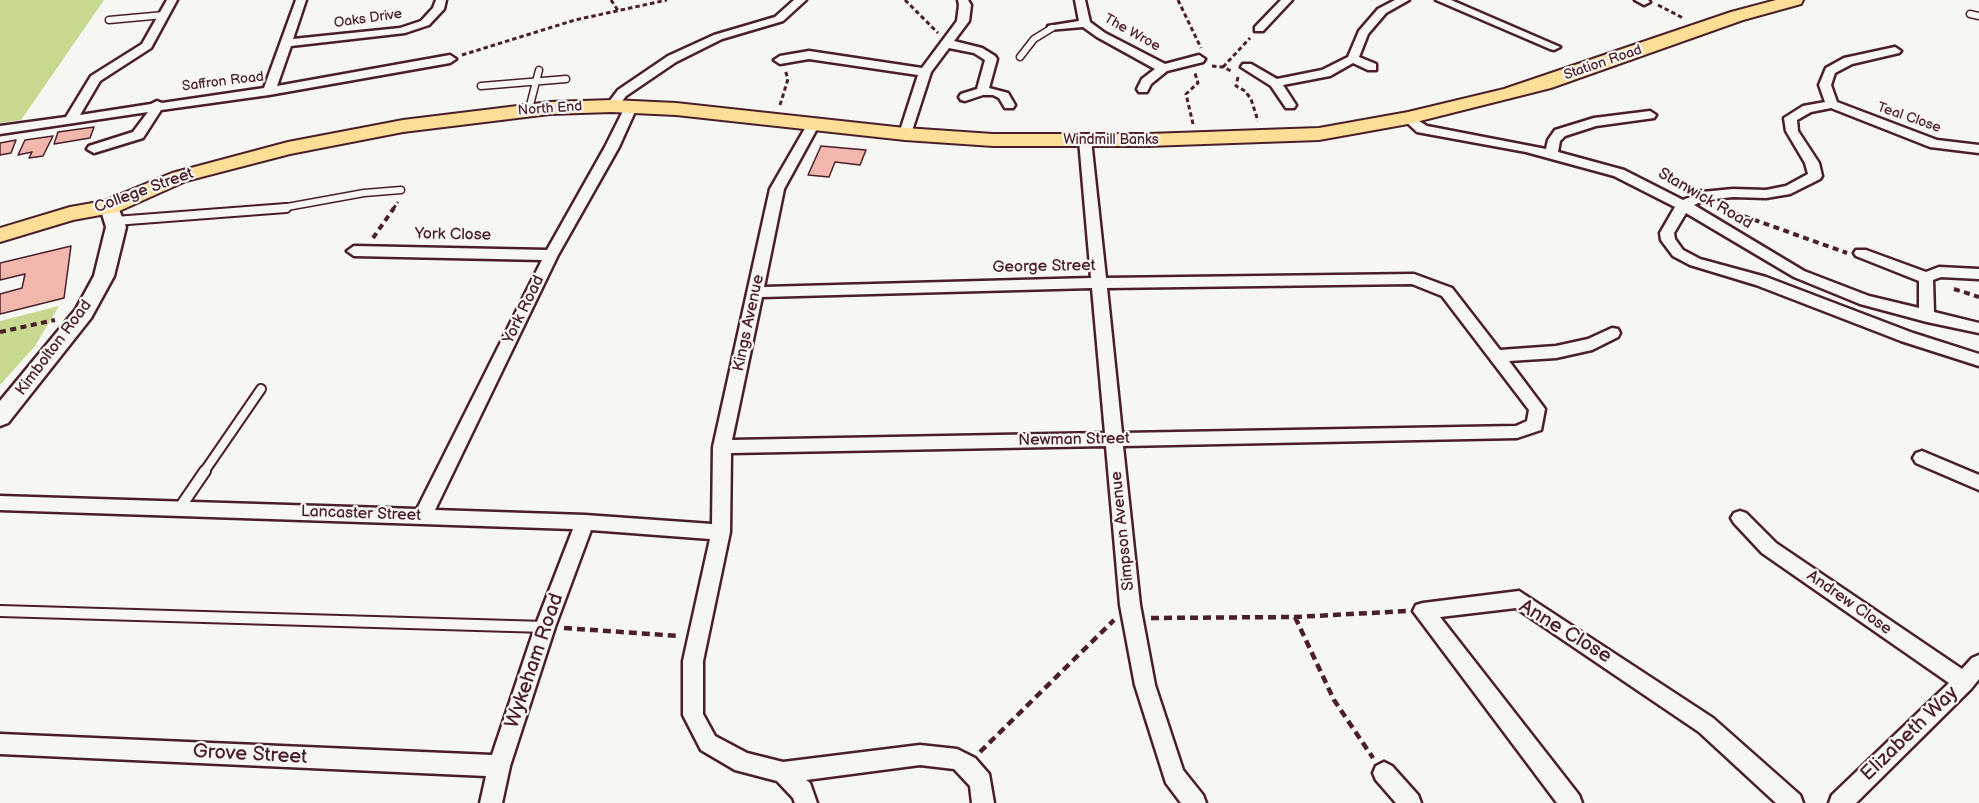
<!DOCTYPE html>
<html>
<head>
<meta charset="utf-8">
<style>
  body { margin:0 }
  canvas { display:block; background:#f6f6f2 }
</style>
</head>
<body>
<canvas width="1979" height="803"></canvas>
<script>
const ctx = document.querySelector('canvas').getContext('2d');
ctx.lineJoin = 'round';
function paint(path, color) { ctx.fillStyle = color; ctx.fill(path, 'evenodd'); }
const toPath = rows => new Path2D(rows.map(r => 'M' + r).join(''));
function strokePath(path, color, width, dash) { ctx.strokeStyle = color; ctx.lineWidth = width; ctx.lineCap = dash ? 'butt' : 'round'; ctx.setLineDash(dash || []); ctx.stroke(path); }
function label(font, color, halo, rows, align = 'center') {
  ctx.font = font + ' "Balsamiq Sans",sans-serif'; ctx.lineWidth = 4.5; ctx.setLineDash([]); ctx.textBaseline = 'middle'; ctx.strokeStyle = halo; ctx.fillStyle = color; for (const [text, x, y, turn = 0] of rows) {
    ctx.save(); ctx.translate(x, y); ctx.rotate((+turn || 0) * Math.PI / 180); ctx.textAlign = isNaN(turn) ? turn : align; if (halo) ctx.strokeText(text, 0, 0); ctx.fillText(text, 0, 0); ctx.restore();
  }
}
paint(toPath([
  [0,0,104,0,21,120,0,123],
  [59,306,35,346,0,385,0,321]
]), '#c6d98e');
const building = toPath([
  [94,127,90,138,54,144,58,132,94,127],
  [53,136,43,156,29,158,32,152,18,155,25,140,53,136],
  [16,140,11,153,0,155,0,143,16,140],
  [821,146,866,150,860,165,835,162,829,177,808,175,821,146],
  [71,246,64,298,0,314,0,294,22,288,25,274,0,280,0,263,71,246]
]);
paint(building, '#f2b7ac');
strokePath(building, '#4a1f2b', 1.5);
const serviceFar2 = toPath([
  [1970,14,1979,16],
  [109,20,164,15],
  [1020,57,1034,39,1052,28],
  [481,86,566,79],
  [529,109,539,70],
  [276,209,364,193,401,190]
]);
const serviceFar1 = toPath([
  [115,221,286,208],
  [204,472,261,389]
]);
const service = toPath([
  [179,509,205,471],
  [0,611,545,627]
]);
const minor = toPath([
  [167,0,177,0,151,48,100,81,80,115,151,104,157,101,162,103,264,88,296,0,306,0,293,39,400,28,421,21,433,8,436,0,446,0,444,9,429,25,405,33,291,46,277,86,450,55,456,59,450,63,269,95,161,110,143,138,94,153,87,149,89,146,133,132,148,112,0,134,0,126,66,117,91,76,142,44,167,0],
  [794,0,806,0,783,21,722,39,676,62,626,96,616,109,608,109,606,106,618,90,668,56,714,35,775,17,794,0],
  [958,0,968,0,971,5,969,21,954,41,982,48,995,56,997,59,989,88,1008,93,1015,105,1013,108,1005,108,999,98,993,95,983,95,965,101,961,100,959,97,961,94,977,89,985,60,974,53,949,48,931,72,911,134,905,138,899,134,918,75,809,59,780,64,774,60,780,56,809,51,922,68,957,21,959,5,958,0],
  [1075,0,1085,0,1090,22,1105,33,1165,64,1199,55,1205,59,1203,62,1167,71,1151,84,1147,92,1139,92,1137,89,1142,79,1155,69,1097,37,1083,27,1048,30,1048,26,1079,21,1075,0],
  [1281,0,1292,0,1263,31,1255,31,1255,27,1281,0],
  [1395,0,1409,0,1386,13,1368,34,1359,57,1376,64,1376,70,1368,70,1353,63,1330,76,1283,85,1296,105,1294,108,1286,108,1271,86,1241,67,1243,64,1251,64,1277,79,1322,70,1348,57,1359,31,1378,9,1395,0],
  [1436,0,1451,0,1560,47,1554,50,1550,49,1436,0],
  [1635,0,1648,0,1650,2,1644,5,1635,0],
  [1895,47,1901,51,1899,53,1852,64,1835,73,1831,85,1837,102,1937,140,1979,145,1979,153,1930,147,1831,108,1811,112,1797,120,1798,131,1819,163,1822,176,1820,179,1790,194,1766,198,1733,197,1705,200,1694,205,1804,271,1869,296,1919,308,1919,281,1856,256,1854,253,1856,250,1866,250,1926,272,1939,267,1979,269,1979,279,1941,277,1933,280,1934,312,1979,323,1979,333,1927,322,1860,304,1794,277,1686,213,1674,233,1675,239,1683,250,1700,259,1766,277,1913,333,1979,354,1979,366,1901,341,1756,285,1690,265,1673,256,1661,240,1660,233,1675,207,1614,176,1526,152,1417,132,1402,118,1408,114,1427,126,1546,149,1548,140,1555,130,1594,118,1650,111,1656,115,1654,118,1596,126,1565,136,1560,141,1558,152,1624,170,1683,200,1702,192,1733,189,1766,190,1786,186,1808,174,1805,163,1786,131,1784,118,1803,106,1825,102,1819,85,1826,68,1844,58,1895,47],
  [631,103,637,107,619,147,558,255,435,510,585,515,712,524,713,447,770,189,807,125,813,121,819,125,784,189,764,287,1091,278,1079,140,1085,136,1091,140,1106,278,1414,274,1452,288,1500,350,1556,346,1588,339,1612,328,1618,329,1620,333,1618,337,1592,350,1556,358,1509,361,1545,409,1541,430,1517,438,1123,446,1140,605,1155,685,1183,770,1203,795,1206,803,1181,803,1166,783,1135,685,1120,605,1106,446,731,453,730,532,703,661,703,714,715,736,747,753,783,762,920,745,957,749,975,758,989,774,994,803,972,803,970,786,954,769,920,765,806,780,810,783,817,803,795,803,793,798,777,781,735,770,701,750,683,715,683,661,710,539,591,530,555,627,510,766,502,803,480,803,486,776,0,754,0,734,492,755,535,627,573,529,0,510,0,496,417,509,542,260,354,256,347,251,354,246,547,250,605,147,625,107,631,103],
  [1412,284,1442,296,1529,410,1527,421,1516,426,1122,433,1107,288,1412,284],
  [1092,288,1105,433,732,440,762,297,1092,288],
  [1922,451,1979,475,1979,490,1916,463,1913,458,1916,453,1922,451],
  [1740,511,1746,513,1776,543,1962,669,1972,658,1979,655,1979,679,1971,689,1856,803,1829,803,1832,795,1949,683,1762,553,1734,523,1731,518,1734,513,1740,511],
  [1519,591,1713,718,1800,795,1803,803,1776,803,1699,732,1516,608,1440,617,1579,795,1582,803,1557,803,1413,611,1416,605,1423,603,1519,591],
  [1384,762,1392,766,1418,795,1421,803,1396,803,1376,780,1373,773,1376,766,1384,762]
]);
const secondary = toPath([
  [109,201,116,203,118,207,126,227,114,276,91,318,8,423,0,426,0,401,76,309,94,276,106,227,100,207,102,203,109,201]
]);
const primary = toPath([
  [1776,0,1803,0,1801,4,1743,20,1551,88,1408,124,1319,140,1148,146,993,146,905,140,676,115,612,112,550,114,403,132,290,154,186,181,117,212,73,220,0,242,0,228,70,207,104,201,172,173,288,142,403,120,550,102,612,100,676,103,905,128,993,134,1148,134,1319,128,1408,112,1504,89,1731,12,1776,0]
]);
strokePath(serviceFar2, '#4a1f2b', 9);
strokePath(serviceFar1, '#4a1f2b', 12);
strokePath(service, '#4a1f2b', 14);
strokePath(minor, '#4a1f2b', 5);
strokePath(secondary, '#4a1f2b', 5);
strokePath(primary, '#4a1f2b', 4);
strokePath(toPath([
  [611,0,619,12],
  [905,0,938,33],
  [1178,0,1201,48],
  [1658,5,1683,18],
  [462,55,575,20,667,0],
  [1212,66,1223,67,1233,72],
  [1223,67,1250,38],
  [1238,77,1236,86,1245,91,1251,99,1258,121],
  [780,105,788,79,785,70],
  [1193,124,1186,94,1198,83,1195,73],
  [393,209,398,202]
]), '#4a1f2b', 3, [4.5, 3]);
strokePath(toPath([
  [1724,209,1847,253],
  [373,238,394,208],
  [1954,289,1979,297],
  [0,332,55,320]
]), '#4a1f2b', 4, [6, 4.5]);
strokePath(toPath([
  [1295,617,1334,700,1373,758],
  [1151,618,1295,617,1407,611],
  [564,628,679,636],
  [980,752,1114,620]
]), '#4a1f2b', 4.5, [8, 5]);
strokePath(serviceFar2, '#f6f6f2', 6);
strokePath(serviceFar1, '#f6f6f2', 8);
strokePath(service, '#f6f6f2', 10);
paint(minor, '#f6f6f2');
paint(secondary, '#f6f6f2');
paint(primary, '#fcde96');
label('14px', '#4a1f2b', '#f6f6f2', [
  ["Oaks Drive",368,19,-8],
  ["The Wroe",1132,33,29],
  ["Station Road",1603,63,-19],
  ["Saffron Road",223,82,-7],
  ["North End",550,109,-4],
  ["Teal Close",1909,118,19],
  ["Windmill Banks",1111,140]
]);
label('16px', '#4a1f2b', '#f6f6f2', [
  ["College Street",144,191,-20],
  ["Stanwick Road",1705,199,30],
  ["York Close",453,235,1],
  ["George Street",1044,267,-1],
  ["York Road",524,310,-64],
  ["Kings Avenue",749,323,-78],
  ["Kimbolton Road",54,348,-53],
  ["Newman Street",1074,440,-1],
  ["Lancaster Street",361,514,2],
  ["Simpson Avenue",1123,531,-96],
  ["Andrew Close",1849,603,35]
]);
label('20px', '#4a1f2b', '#f6f6f2', [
  ["Anne Close",1565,632,31],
  ["Wykeham Road",535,661,-71],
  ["Elizabeth Way",1910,734,-44],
  ["Grove Street",250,755,3]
]);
</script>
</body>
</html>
